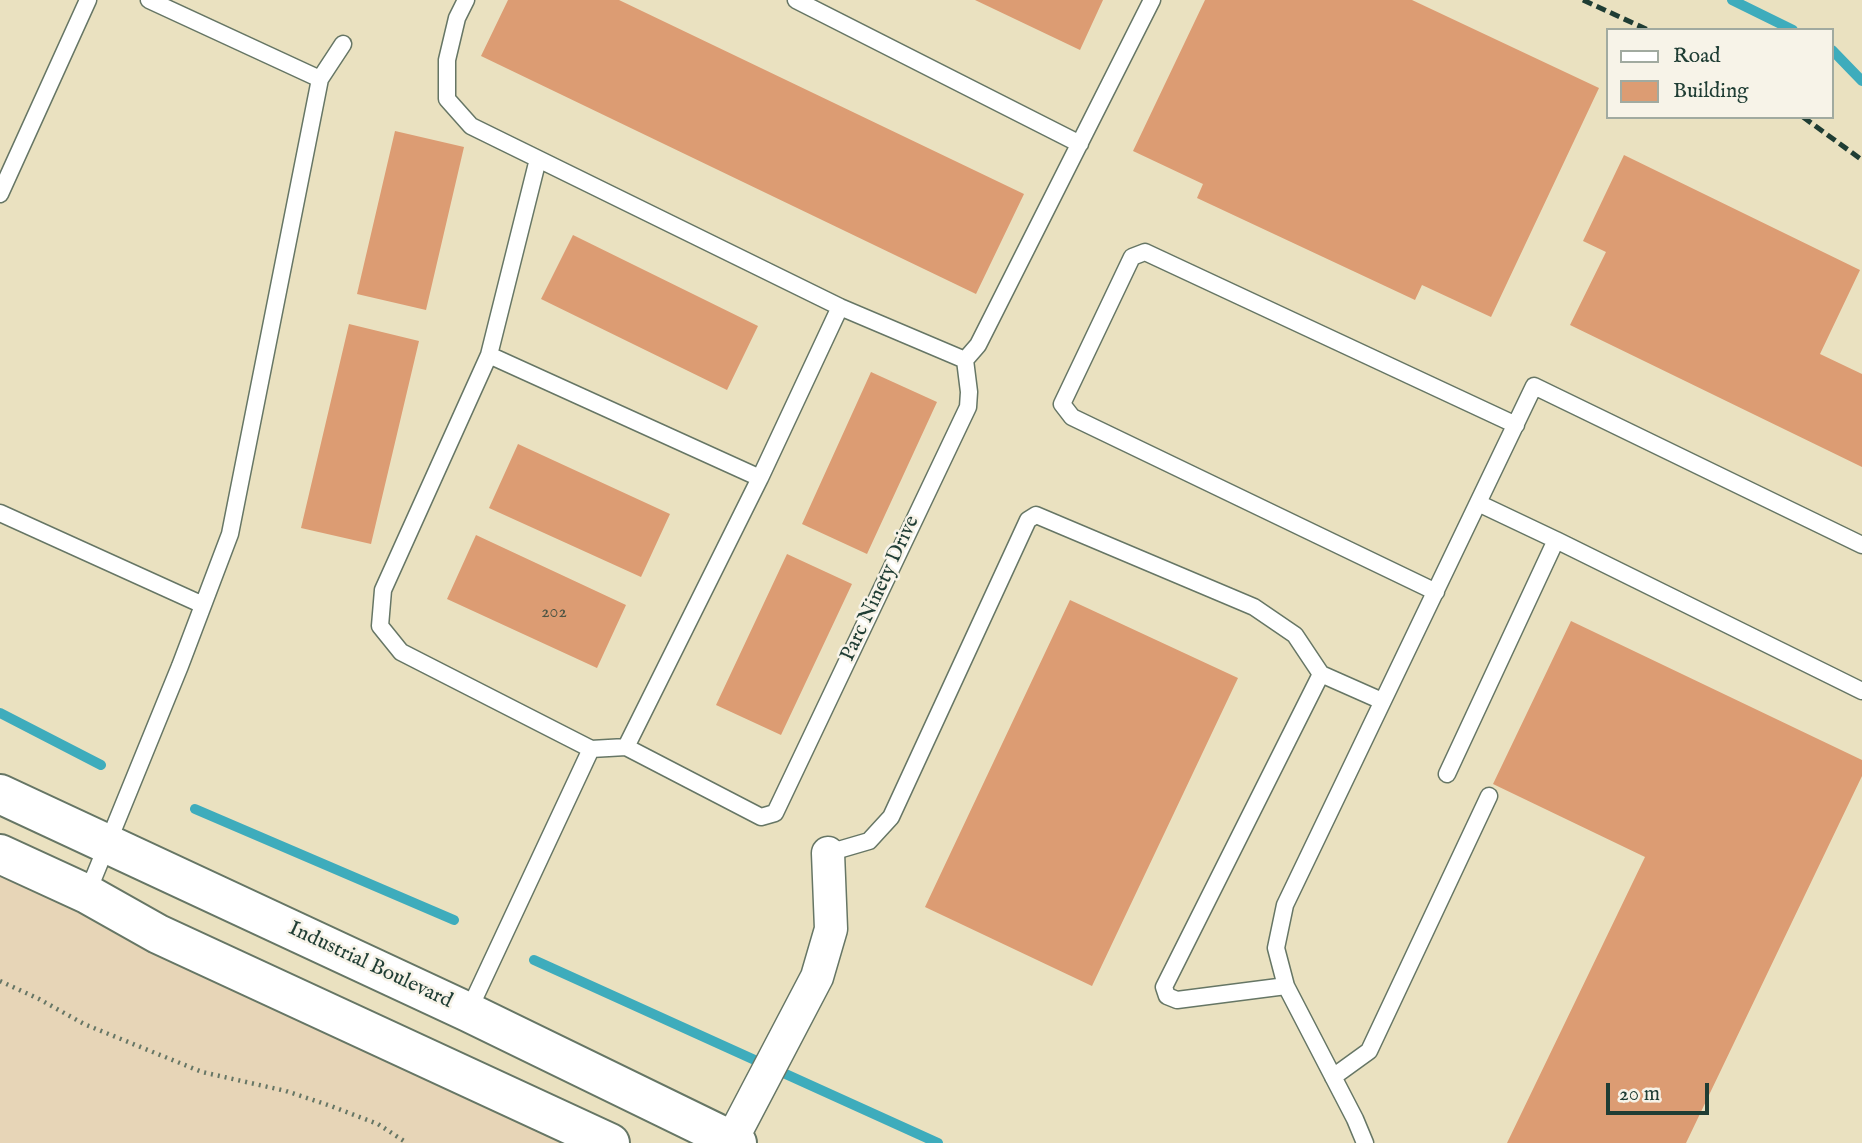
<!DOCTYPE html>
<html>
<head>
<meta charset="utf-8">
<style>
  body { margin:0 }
  #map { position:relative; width:1862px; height:1143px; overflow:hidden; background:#eae1c0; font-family:"IM FELL English",serif }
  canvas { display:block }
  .legend { position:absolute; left:1606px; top:28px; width:228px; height:91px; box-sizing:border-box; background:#f7f3e8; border:2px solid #a1aaa0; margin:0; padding:9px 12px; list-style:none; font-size:21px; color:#1f3d34 }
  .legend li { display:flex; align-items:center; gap:14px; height:35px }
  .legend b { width:35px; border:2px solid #a1aaa0 }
  .scale { position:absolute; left:1606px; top:1083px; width:103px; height:32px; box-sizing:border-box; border:4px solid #1f3d34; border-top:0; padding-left:9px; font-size:21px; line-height:24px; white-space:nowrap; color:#1f3d34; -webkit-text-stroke:5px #f7f3e8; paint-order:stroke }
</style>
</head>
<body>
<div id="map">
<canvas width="1862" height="1143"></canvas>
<ul class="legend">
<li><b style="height:9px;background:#fff"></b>Road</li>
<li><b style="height:19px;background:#dc9c73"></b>Building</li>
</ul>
<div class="scale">20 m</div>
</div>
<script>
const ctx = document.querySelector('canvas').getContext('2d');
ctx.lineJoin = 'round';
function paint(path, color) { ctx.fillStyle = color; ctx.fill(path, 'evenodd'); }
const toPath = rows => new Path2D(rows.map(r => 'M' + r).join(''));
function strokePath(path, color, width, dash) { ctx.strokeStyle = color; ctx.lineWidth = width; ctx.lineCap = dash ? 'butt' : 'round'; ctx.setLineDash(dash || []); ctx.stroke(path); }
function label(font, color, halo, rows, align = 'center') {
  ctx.font = font + ' "IM FELL English",serif'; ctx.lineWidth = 5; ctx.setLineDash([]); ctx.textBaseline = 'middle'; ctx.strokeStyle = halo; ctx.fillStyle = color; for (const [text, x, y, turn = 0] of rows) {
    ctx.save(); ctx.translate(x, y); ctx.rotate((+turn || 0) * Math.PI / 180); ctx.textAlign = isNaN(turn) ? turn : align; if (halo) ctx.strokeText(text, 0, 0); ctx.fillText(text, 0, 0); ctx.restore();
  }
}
paint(toPath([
  [0,870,589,1143,0,1143]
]), '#e7d5b7');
strokePath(toPath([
  [1732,0,1793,30],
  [1832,50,1862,81],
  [0,713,101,765],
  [195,809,454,920],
  [534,960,938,1143]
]), '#3eacbc', 10);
paint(toPath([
  [508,0,619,0,1024,194,976,294,481,56],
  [975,0,1103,0,1080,50],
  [1205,0,1412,0,1599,88,1491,317,1422,285,1415,300,1197,198,1203,184,1133,151],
  [395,131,464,147,426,310,357,294],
  [1624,155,1860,270,1820,354,1862,374,1862,467,1570,325,1606,252,1583,241],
  [573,235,758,326,727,390,541,299],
  [349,324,419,341,371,544,301,528],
  [871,372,937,402,867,554,802,524],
  [518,444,670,514,641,577,489,508],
  [476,535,626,605,597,668,447,599],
  [787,554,852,584,781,735,716,705],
  [1070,600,1238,678,1092,986,925,907],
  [1571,621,1862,760,1862,776,1686,1143,1507,1143,1645,857,1493,784]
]), '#dc9c73');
const service = toPath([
  [466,0,457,18,447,60,447,99,471,126,840,307,965,360,978,345,1152,0],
  [796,0,1080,144],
  [320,79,343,44],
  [0,194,88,0],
  [489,355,538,159],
  [1478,503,1556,540],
  [0,513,203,605],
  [1436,592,1072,417,1062,404,1132,257,1145,252,1516,425],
  [1321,674,1382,701],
  [626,747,761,817,775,813,968,407,969,392,965,360],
  [591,749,401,652,380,626,383,590,489,355,760,478],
  [1447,774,1556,540,1862,691],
  [828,853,869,841,891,817,1028,520,1036,515,1254,607,1295,635,1321,674,1164,987,1167,996,1177,1000,1286,986],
  [87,894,180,666,230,534,320,79,149,0],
  [468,1012,591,749,626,747,760,478,840,307],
  [1333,1077,1369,1051,1489,796],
  [1365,1143,1355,1119,1286,986,1276,948,1285,905,1534,386,1862,545]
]);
const minor = toPath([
  [730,1143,817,977,831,929,828,853]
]);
const tertiary = toPath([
  [0,794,468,1012,737,1143],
  [0,854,87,894,158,934,610,1143]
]);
strokePath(service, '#667665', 19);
strokePath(minor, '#667665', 35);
strokePath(tertiary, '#667665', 42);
strokePath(toPath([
  [0,981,39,999,84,1024,202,1072,286,1091,331,1106,378,1124,407,1143]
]), '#667665', 4.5, [2, 5]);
strokePath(service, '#fff', 16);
strokePath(minor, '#fff', 32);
strokePath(tertiary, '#fff', 38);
strokePath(toPath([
  [1583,0,1648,30],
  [1803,117,1862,160]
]), '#1f3d34', 5, [10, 5]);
label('18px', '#4e5544', null, [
  ["202",554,613]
]);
label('21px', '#1f3d34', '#f7f3e8', [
  ["Parc Ninety Drive",881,589,-65],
  ["Industrial Boulevard",370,966,25]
]);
</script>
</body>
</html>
